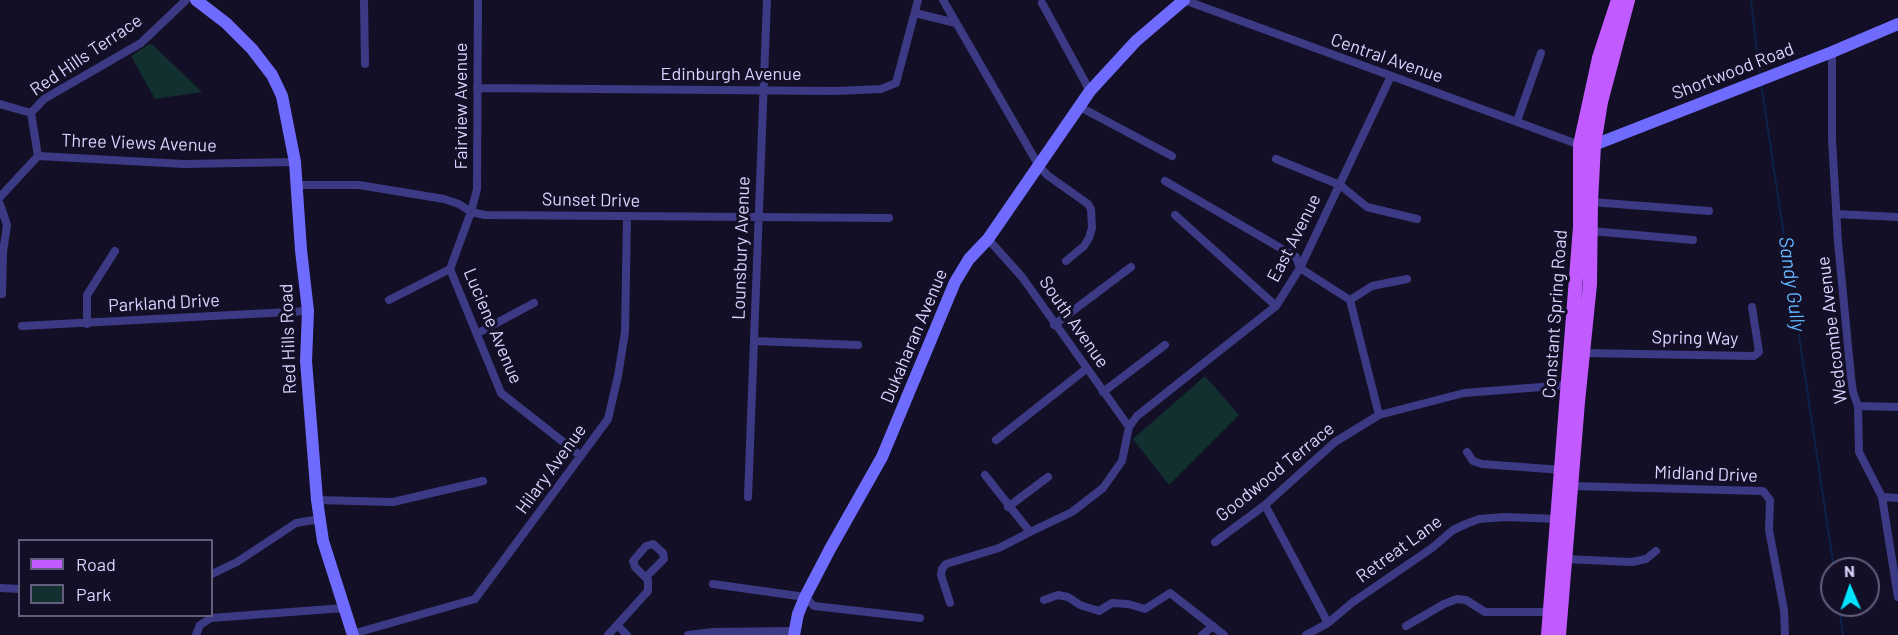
<!DOCTYPE html>
<html>
<head>
<meta charset="utf-8">
<style>
  body { margin:0 }
  #map { position:relative; width:1898px; height:635px; overflow:hidden; background:#130f26; font-family:Barlow,sans-serif }
  canvas { display:block }
  .legend { position:absolute; left:18px; top:539px; width:195px; height:78px; box-sizing:border-box; background:#130f26; border:2px solid #625e7d; margin:0; padding:8px 10px; list-style:none; font-size:18px; color:#d9d4ff }
  .legend li { display:flex; align-items:center; gap:12px; height:30px }
  .legend b { width:30px; border:2px solid #625e7d }
  .north { position:absolute; left:1820px; top:557px; width:60px; height:60px; box-sizing:border-box; background:#130f26; border:2px solid #625e7d; border-radius:50%; rotate:358deg; font-size:16px; font-weight:700; line-height:24px; text-align:center; color:#d9d4ff }
  .north::after { content:''; display:block; margin:auto; width:21px; height:27px; background:#00e5ff; clip-path:polygon(50% 0,100% 100%,50% 72%,0 100%) }
</style>
</head>
<body>
<div id="map">
<canvas width="1898" height="635"></canvas>
<ul class="legend">
<li><b style="height:8px;background:#c25bff"></b>Road</li>
<li><b style="height:16px;background:#12302f"></b>Park</li>
</ul>
<div class="north">N</div>
</div>
<script>
const ctx = document.querySelector('canvas').getContext('2d');
ctx.lineJoin = 'round';
function paint(path, color) { ctx.fillStyle = color; ctx.fill(path, 'evenodd'); }
const toPath = rows => new Path2D(rows.map(r => 'M' + r).join(''));
function strokePath(path, color, width, dash) { ctx.strokeStyle = color; ctx.lineWidth = width; ctx.lineCap = dash ? 'butt' : 'round'; ctx.setLineDash(dash || []); ctx.stroke(path); }
function label(font, color, halo, rows, align = 'center') {
  ctx.font = font + ' Barlow,sans-serif'; ctx.lineWidth = 6; ctx.setLineDash([]); ctx.textBaseline = 'middle'; ctx.strokeStyle = halo; ctx.fillStyle = color; for (const [text, x, y, turn = 0] of rows) {
    ctx.save(); ctx.translate(x, y); ctx.rotate((+turn || 0) * Math.PI / 180); ctx.textAlign = isNaN(turn) ? turn : align; if (halo) ctx.strokeText(text, 0, 0); ctx.fillText(text, 0, 0); ctx.restore();
  }
}
paint(toPath([
  [149,44,153,45,202,92,155,99,131,56],
  [1205,376,1239,415,1169,485,1133,439]
]), '#12302f');
strokePath(toPath([
  [1751,0,1760,75],
  [1761,83,1834,569],
  [1839,605,1843,635]
]), '#0c2248', 2);
strokePath(toPath([
  [364,0,365,64],
  [478,0,477,189,471,212,450,269,501,393,581,456],
  [943,0,1039,166,1047,175,1088,204,1091,209,1092,228,1089,238,1084,246,1066,261],
  [1184,0,1580,145],
  [1042,3,1090,91],
  [915,13,956,23],
  [1832,52,1832,139,1838,242,1851,377,1853,392,1858,406,1859,452,1882,497,1898,597],
  [477,88,835,91,881,89,896,83,918,0],
  [0,104,31,113],
  [1080,107,1172,156],
  [31,113,44,99,141,43,186,0],
  [31,113,38,156],
  [1517,121,1541,53],
  [38,156,184,164,295,162],
  [1276,159,1340,185,1367,207,1417,219],
  [1165,181,1296,257,1300,268,1350,300,1379,415],
  [297,185,359,185,444,199,459,204,471,212,485,215,889,218],
  [0,197,38,156],
  [1591,202,1709,211],
  [0,204,7,225,3,252,2,294],
  [1836,214,1898,217],
  [1175,215,1276,306],
  [1591,231,1693,240],
  [988,239,1022,277,1129,427],
  [389,300,450,269],
  [1350,300,1372,286,1407,279],
  [87,324,87,295,115,251],
  [1054,325,1131,267],
  [22,326,308,311],
  [478,333,534,303],
  [754,341,858,345],
  [1583,353,1754,356,1759,352,1752,307],
  [1103,392,1165,345],
  [1858,406,1898,407],
  [996,440,1086,369],
  [1467,452,1473,461,1482,464,1562,470],
  [985,475,1030,532],
  [1571,486,1763,491,1770,500,1769,530,1784,610,1785,635],
  [748,497,767,0],
  [1882,497,1898,498],
  [317,500,393,502,483,481],
  [1265,505,1328,623],
  [1008,507,1048,477],
  [1215,542,1265,505,1335,442,1379,415,1464,393,1567,385],
  [1565,559,1632,562,1646,559,1656,551],
  [212,574,237,562,296,523,320,519],
  [713,584,805,597,814,606,920,618],
  [0,588,20,589],
  [1044,600,1058,595,1068,597,1080,605,1099,611,1112,603,1128,604,1145,609,1170,593,1224,635],
  [950,603,941,575,942,569,946,564,999,548,1030,532,1072,512,1103,488,1122,461,1129,427,1137,416,1276,306,1300,268,1391,76],
  [617,625,627,635],
  [1406,626,1444,604,1457,599,1466,600,1485,612,1551,612],
  [352,634,475,599,608,419,618,376,625,332,627,217],
  [196,635,200,625,211,618,344,608],
  [608,635,648,591,648,580,635,567,633,561,646,546,653,544,663,553,664,559,646,577],
  [688,635,713,632,794,631],
  [1202,635,1213,626],
  [1306,635,1328,623,1353,602,1432,548,1453,530,1466,524,1479,519,1505,517,1559,519]
]), '#3d3a85', 8);
strokePath(toPath([
  [196,0,226,23,252,49,272,75,282,96,295,162,301,250,308,311,306,361,317,500,323,541,353,635],
  [1587,145,1594,145,1832,52,1898,24],
  [794,635,798,614,805,597,830,549,882,457,955,282,969,259,988,239,1090,91,1136,41,1184,0]
]), '#6f6bff', 12);
strokePath(toPath([
  [1548,635,1580,227,1580,145,1599,58,1618,0],
  [1559,635,1578,402,1590,284,1591,202,1594,145,1601,102,1628,0]
]), '#c25bff', 14);
label('18px', '#d9d4ff', '#130f26', [
  ["Red Hills Terrace",86,55,-34],
  ["Central Avenue",1387,58,19],
  ["Shortwood Road",1733,71,-21],
  ["Edinburgh Avenue",731,74],
  ["Fairview Avenue",461,106,-90],
  ["Three Views Avenue",139,143,2],
  ["Sunset Drive",591,200,1],
  ["East Avenue",1294,238,-63],
  ["Lounsbury Avenue",741,248,-88],
  ["Parkland Drive",164,303,-3],
  ["Constant Spring Road",1555,314,-86],
  ["South Avenue",1074,322,55],
  ["Luciene Avenue",493,326,67],
  ["Wedcombe Avenue",1832,330,-97],
  ["Dukaharan Avenue",914,336,-67],
  ["Spring Way",1695,338,1],
  ["Red Hills Road",288,339,-92],
  ["Hilary Avenue",551,469,-54],
  ["Goodwood Terrace",1275,472,-39],
  ["Midland Drive",1706,474,2],
  ["Retreat Lane",1399,549,-36]
]);
label('italic 20px', '#62b6ff', '#130f26', [
  ["Sandy Gully",1792,284,82]
]);
</script>
</body>
</html>
